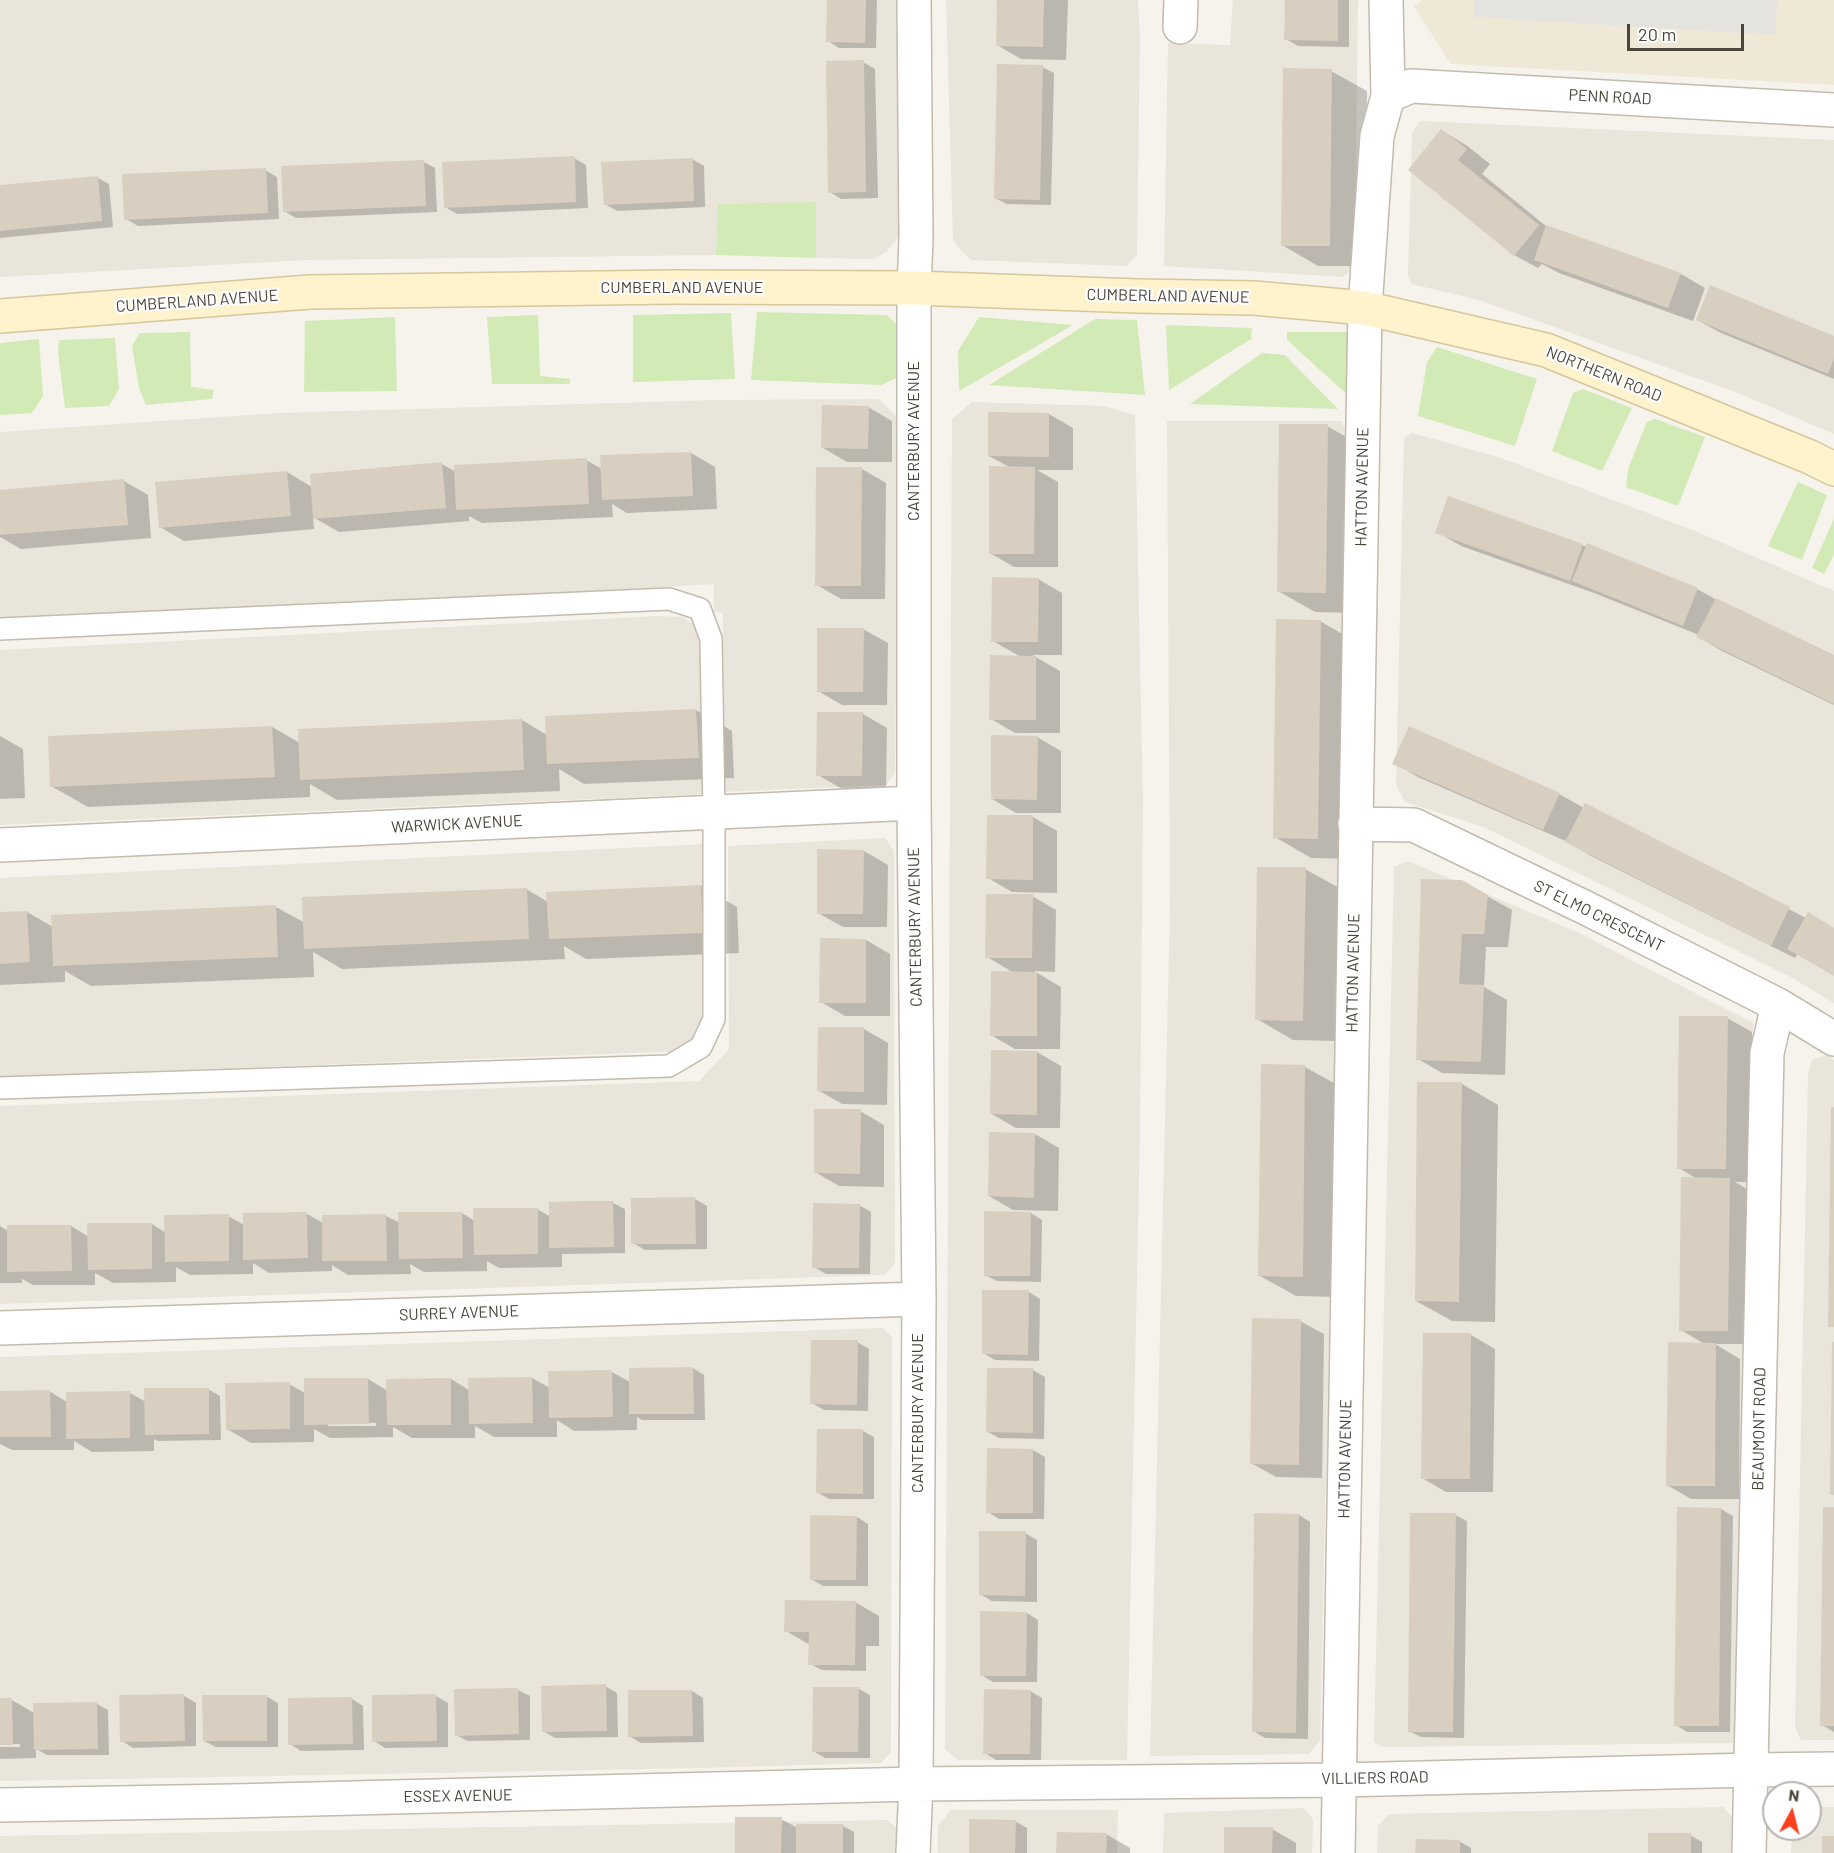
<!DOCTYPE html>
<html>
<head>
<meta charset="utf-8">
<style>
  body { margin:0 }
  #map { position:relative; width:1834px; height:1853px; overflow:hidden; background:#f6f3ec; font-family:Barlow,sans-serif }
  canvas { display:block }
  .north { position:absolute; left:1762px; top:1781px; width:60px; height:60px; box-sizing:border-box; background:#fff; border:2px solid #b7b4b0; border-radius:50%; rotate:7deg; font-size:16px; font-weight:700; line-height:24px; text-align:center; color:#4b4439 }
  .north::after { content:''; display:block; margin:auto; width:21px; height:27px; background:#fc3f1d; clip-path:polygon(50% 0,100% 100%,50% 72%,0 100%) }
  .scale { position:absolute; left:1627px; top:24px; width:117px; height:27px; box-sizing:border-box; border:3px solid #4b4439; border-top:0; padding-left:8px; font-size:18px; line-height:21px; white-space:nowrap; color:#4b4439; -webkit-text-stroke:4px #fff; paint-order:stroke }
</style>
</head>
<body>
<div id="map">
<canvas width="1834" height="1853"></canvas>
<div class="north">N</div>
<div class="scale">20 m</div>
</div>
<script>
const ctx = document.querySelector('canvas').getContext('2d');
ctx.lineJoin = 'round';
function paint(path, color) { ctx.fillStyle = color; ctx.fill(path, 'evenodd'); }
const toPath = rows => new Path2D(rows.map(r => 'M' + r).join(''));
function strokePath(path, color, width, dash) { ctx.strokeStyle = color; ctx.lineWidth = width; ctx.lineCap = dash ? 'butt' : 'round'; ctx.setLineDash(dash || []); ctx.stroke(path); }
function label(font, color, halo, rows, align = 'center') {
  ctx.font = font + ' Barlow,sans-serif'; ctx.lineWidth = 4.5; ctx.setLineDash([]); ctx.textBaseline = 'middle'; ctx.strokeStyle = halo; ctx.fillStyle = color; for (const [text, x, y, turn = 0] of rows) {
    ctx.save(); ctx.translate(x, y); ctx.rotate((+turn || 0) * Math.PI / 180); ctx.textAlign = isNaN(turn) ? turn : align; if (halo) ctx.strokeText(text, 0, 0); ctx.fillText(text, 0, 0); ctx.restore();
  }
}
paint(toPath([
  [0,0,900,0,899,236,887,251,874,259,816,258,816,203,719,204,716,255,306,260,0,277],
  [946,0,1138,0,1140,37,1137,255,1126,266,971,260,961,251,953,239],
  [1233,0,1358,0,1355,267,1343,277,1164,266,1168,43,1230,45],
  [1420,121,1834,140,1834,434,1738,393,1482,301,1412,284,1408,276,1412,134],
  [878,399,899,418,895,773,886,785,723,792,723,613,714,612,714,584,0,626,0,432,279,413,716,400],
  [972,402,1104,406,1135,415,1143,804,1140,1133,1127,1760,958,1760,945,1749,952,419],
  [1167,421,1341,421,1349,432,1320,1741,1309,1754,1150,1756,1170,908],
  [1412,433,1501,458,1690,529,1834,591,1834,1003,1789,976,1481,826,1405,802,1396,785,1404,438],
  [658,616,682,617,694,624,699,634,706,794,0,825,0,650],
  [885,838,894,851,895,1263,884,1275,0,1304,0,1106,699,1081,729,1049,728,846],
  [708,844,705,1015,700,1034,686,1051,0,1077,0,878],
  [1408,861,1577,932,1753,1023,1738,1731,1734,1743,1382,1747,1374,1742,1394,867],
  [1827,1055,1834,1060,1834,1740,1801,1740,1795,1727,1808,1075,1812,1060],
  [883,1328,892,1338,891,1752,881,1763,698,1768,0,1781,0,1357],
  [1723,1807,1736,1822,1735,1853,1377,1853,1378,1826,1389,1814],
  [1810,1807,1834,1807,1834,1853,1791,1853,1792,1829,1810,1829],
  [1303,1808,1313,1819,1312,1853,1163,1853,1164,1813],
  [951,1810,1118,1810,1117,1853,938,1853,938,1826],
  [888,1820,898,1830,898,1853,0,1853,0,1836]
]), '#eae5da');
paint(toPath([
  [1422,0,1834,0,1834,85,1451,64,1414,7]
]), '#efe8d6');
paint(toPath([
  [816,202,816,258,716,255,718,204],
  [757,312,887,315,900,328,902,375,881,385,751,380],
  [731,313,735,379,633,382,633,315],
  [538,315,540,376,570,379,570,384,492,384,487,317],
  [395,317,397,391,304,392,305,321],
  [979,317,1073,325,959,391,958,351],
  [1095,319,1137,320,1145,395,989,385],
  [1166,325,1252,328,1251,339,1169,390],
  [190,332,191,387,214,390,212,399,146,405,139,388,132,346,140,333],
  [1287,332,1350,332,1352,399,1287,340],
  [115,338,119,389,109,406,65,408,58,352,59,340],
  [39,339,43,396,32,413,0,415,0,343],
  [1437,347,1537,379,1515,446,1418,416,1427,362],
  [1262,353,1285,355,1338,409,1190,404],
  [1583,389,1632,408,1602,471,1552,451,1573,393],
  [1655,419,1705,437,1678,506,1626,487,1628,469,1647,422],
  [1798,482,1827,495,1802,560,1768,546],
  [1834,519,1834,555,1824,574,1812,568]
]), '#d2eab5');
paint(toPath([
  [1475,0,1777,0,1775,35,1474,17]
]), '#e5e3e0');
paint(toPath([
  [829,0,877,0,876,48,839,48,828,41],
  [998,0,1068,0,1066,60,1021,59,997,45],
  [1286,0,1349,0,1349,47,1298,46,1286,39],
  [863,62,875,69,878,198,841,199,830,192],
  [1042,67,1054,73,1051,205,1007,204,995,198],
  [1331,71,1367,91,1365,266,1318,266,1282,245],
  [1442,131,1466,145,1490,164,1482,174,1546,226,1681,274,1705,288,1693,321,1559,273,1542,264,1538,268,1514,255,1410,170],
  [574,158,586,165,588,208,457,214,445,207],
  [692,159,704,166,705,207,617,211,605,204],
  [424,162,435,168,437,212,296,218,284,211],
  [265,170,277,177,279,219,138,226,126,219],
  [98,178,109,184,113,227,0,238,0,187],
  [1697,320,1834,337,1834,379,1721,333],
  [868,407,892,421,892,462,847,462,823,448],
  [1049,414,1073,428,1073,470,1037,470,1058,482,1058,567,1014,567,990,553,1011,468,989,456],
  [1327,426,1364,447,1361,613,1315,612,1278,591],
  [691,453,715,467,717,509,627,513,612,504,613,517,482,523,469,516,469,521,339,532,313,517,314,529,184,541,160,527,287,472,312,487,442,464,456,472,586,460,602,469],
  [862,469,886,483,885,599,841,599,817,585],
  [124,481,148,495,151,538,21,549,0,537,0,491],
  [1437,532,1582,545,1697,589,1717,600,1834,657,1834,705,1722,651,1698,637,1699,635,1594,593,1461,546],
  [1038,579,1062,593,1062,655,1032,655,1060,671,1060,733,1015,733,991,719,1021,657,993,641],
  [1320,621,1356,642,1354,859,1311,858,1275,837],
  [863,629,888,643,887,705,842,705,818,691],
  [696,710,732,731,734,778,584,784,559,769,560,791,337,800,310,784,310,797,88,807,51,786,49,737,272,727,300,743,522,720,547,735],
  [863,714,887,728,886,790,842,789,818,775],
  [0,736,23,749,25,798,0,799],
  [1037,737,1061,751,1061,813,1016,813,992,799],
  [1394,763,1559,794,1584,808,1585,805,1806,918,1834,929,1834,974,1798,953,1795,958,1591,856,1568,842,1418,777],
  [1033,817,1057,831,1057,893,1012,892,988,878],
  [864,851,888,865,887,927,843,927,818,913],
  [1305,869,1341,889,1339,1041,1293,1040,1257,1019],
  [1462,882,1512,910,1508,947,1486,947,1484,987,1507,1000,1505,1075,1442,1073,1418,1059],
  [701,886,737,907,739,953,586,959,564,946,565,959,342,969,313,952,314,977,91,986,65,971,65,982,0,985,0,913,27,912,53,927,276,907,305,923,526,889,548,902],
  [1032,896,1056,910,1055,972,1034,971,1061,987,1060,1049,1015,1049,991,1035,1014,973,987,957],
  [866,940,890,954,890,1016,845,1016,821,1002],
  [1727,1018,1752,1032,1750,1182,1735,1182,1754,1193,1752,1344,1715,1344,1740,1359,1739,1499,1691,1499,1667,1485,1706,1345,1681,1330,1697,1179,1679,1168],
  [864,1029,888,1043,887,1105,842,1104,818,1090],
  [1037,1052,1061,1066,1060,1128,1016,1128,992,1114],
  [1262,1066,1305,1067,1341,1087,1339,1297,1296,1296,1260,1276],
  [1462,1084,1498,1105,1495,1322,1452,1321,1416,1301],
  [860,1111,884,1125,884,1187,839,1186,815,1172],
  [1035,1134,1059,1148,1058,1211,1013,1210,989,1196],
  [695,1199,707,1206,707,1249,645,1250,633,1243,632,1200],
  [613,1203,625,1209,625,1253,562,1254,562,1267,499,1268,487,1261,487,1271,424,1272,410,1264,411,1274,348,1275,332,1265,332,1271,269,1273,253,1263,253,1274,190,1275,176,1267,176,1282,113,1283,95,1273,95,1285,33,1285,22,1279,22,1283,0,1283,0,1226,8,1231,71,1226,89,1237,152,1224,166,1233,228,1216,244,1225,307,1214,323,1223,386,1216,400,1223,462,1213,475,1221,537,1209,551,1217],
  [859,1205,871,1212,870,1274,826,1274,814,1267],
  [1031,1213,1042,1220,1041,1282,997,1281,985,1275],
  [1029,1292,1040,1299,1039,1361,995,1360,983,1353],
  [1300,1321,1324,1334,1322,1478,1276,1477,1251,1463],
  [1424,1334,1471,1335,1495,1349,1493,1492,1446,1492,1422,1478],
  [857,1342,869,1349,868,1411,824,1410,812,1403],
  [693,1368,704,1375,705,1420,642,1420,637,1417,637,1430,574,1431,557,1420,557,1437,494,1437,475,1426,475,1438,412,1438,393,1427,393,1437,330,1438,314,1429,314,1442,251,1443,227,1429,289,1384,305,1393,305,1380,368,1379,388,1391,451,1379,469,1390,532,1378,550,1388,612,1372,630,1382],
  [328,1423,376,1423,376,1426,328,1426],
  [989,1370,1033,1370,1045,1377,1044,1439,999,1438,988,1432],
  [208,1389,220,1396,221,1440,158,1441,154,1439,154,1451,92,1452,74,1441,74,1450,12,1450,0,1444,0,1392,49,1391,67,1402,130,1393,146,1402],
  [863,1431,874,1437,874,1499,829,1499,817,1492],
  [989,1450,1033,1450,1045,1457,1044,1519,999,1519,988,1512],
  [1721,1509,1733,1516,1730,1732,1687,1732,1676,1725],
  [1834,1509,1834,1732,1822,1725],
  [1299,1515,1310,1522,1308,1739,1265,1738,1253,1731],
  [1455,1515,1467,1521,1464,1738,1421,1737,1409,1731],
  [857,1517,868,1524,868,1586,823,1586,811,1579],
  [1025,1533,1037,1540,1037,1602,992,1601,980,1594],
  [855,1602,879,1616,879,1646,866,1646,866,1671,822,1670,810,1664,810,1645,786,1631],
  [1027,1613,1038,1620,1037,1682,993,1682,981,1675],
  [605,1686,617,1693,618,1737,555,1738,543,1731],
  [859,1689,870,1695,870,1758,825,1758,813,1751],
  [518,1690,530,1696,530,1740,468,1741,456,1735],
  [692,1691,703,1698,704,1742,641,1743,629,1736],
  [1030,1691,1042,1698,1041,1760,996,1760,985,1753],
  [184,1696,196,1703,196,1746,133,1748,122,1741],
  [266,1696,278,1703,278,1747,216,1747,204,1741],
  [436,1696,448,1703,448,1747,385,1748,374,1741],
  [352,1699,363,1706,364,1750,301,1751,290,1744],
  [0,1700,12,1700,34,1713,97,1704,108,1710,109,1755,47,1755,36,1749,36,1758,0,1759,0,1747,20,1747,20,1744,0,1744],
  [781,1819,798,1828,843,1826,854,1832,854,1853,737,1853],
  [1015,1821,1027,1828,1027,1853,970,1853],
  [1272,1829,1296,1843,1296,1853,1225,1853],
  [1106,1834,1130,1848,1130,1853,1058,1853],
  [1690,1835,1702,1842,1702,1853,1649,1853],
  [1459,1841,1471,1848,1471,1853,1417,1853]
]), '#0003');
paint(toPath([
  [827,0,866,0,865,43,826,42],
  [997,0,1044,0,1043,47,996,46],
  [1285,0,1338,0,1338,41,1284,40],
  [864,60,866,192,828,193,826,61],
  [997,64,1043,65,1040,200,994,199],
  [1283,68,1332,69,1330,246,1281,246],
  [1441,129,1467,149,1458,160,1539,225,1514,256,1408,170],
  [575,156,576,202,444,208,442,162],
  [693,158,694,201,604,205,601,162],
  [424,160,426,206,283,212,281,166],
  [266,168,268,213,124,220,122,174],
  [98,176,102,221,0,231,0,185],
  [1546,225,1681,273,1668,308,1534,260],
  [1710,285,1834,336,1834,359,1828,374,1696,320],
  [822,405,869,406,868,449,821,448],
  [988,412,1049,413,1049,457,988,456],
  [1279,424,1328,424,1326,593,1277,592],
  [691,452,693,496,602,500,600,455],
  [587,458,589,504,456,510,454,465],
  [442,462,446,508,313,519,310,474],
  [989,466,1035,467,1034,554,989,554],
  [816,467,862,467,861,586,815,586],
  [287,471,291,516,159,528,155,482],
  [124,479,128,525,0,535,0,490],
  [1448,496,1583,544,1570,581,1435,533],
  [1587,543,1698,588,1683,626,1572,581],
  [992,577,1039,578,1038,642,991,642],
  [1716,598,1834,655,1834,704,1696,637],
  [1276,619,1321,620,1318,839,1273,838],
  [817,628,864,628,863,692,817,692],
  [990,655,1036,656,1036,720,989,720],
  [696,709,699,758,547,764,545,716],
  [817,712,863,712,862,776,816,776],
  [522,719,524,770,300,780,298,729],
  [272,726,275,777,50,787,48,736],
  [1409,726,1560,793,1543,830,1392,764],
  [991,735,1038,736,1037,800,991,799],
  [1585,803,1790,907,1771,946,1565,842],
  [987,815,1033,815,1033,880,986,879],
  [817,849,864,850,863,914,817,914],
  [1257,867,1306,867,1303,1021,1255,1020],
  [1421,879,1462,880,1488,895,1484,934,1462,934,1459,984,1484,985,1481,1062,1416,1060],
  [701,885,703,933,549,939,546,892],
  [527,888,529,939,304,949,302,897],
  [986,894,1033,894,1032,958,985,958],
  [276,905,278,957,53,966,51,915],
  [27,911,30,962,0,964,0,912],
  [1808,912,1834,928,1834,976,1787,949],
  [820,938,866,939,866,1003,819,1003],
  [991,971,1037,972,1037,1036,990,1036],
  [1679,1016,1728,1016,1726,1169,1677,1169],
  [818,1027,864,1027,864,1092,817,1091],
  [991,1050,1037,1051,1037,1115,990,1114],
  [1261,1064,1305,1065,1303,1277,1258,1276],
  [1417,1082,1462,1082,1459,1302,1415,1301],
  [1831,1107,1834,1107,1834,1327,1828,1327],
  [814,1109,861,1109,860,1174,814,1173],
  [989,1132,1035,1133,1034,1198,988,1196],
  [1681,1177,1730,1178,1728,1331,1679,1331],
  [695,1197,696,1244,631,1244,631,1198],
  [581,1201,613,1201,614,1247,549,1248,549,1202],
  [813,1203,860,1204,859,1268,812,1268],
  [473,1208,538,1208,538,1254,474,1255],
  [984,1211,1031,1212,1030,1276,984,1276],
  [307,1212,308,1258,243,1260,243,1213],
  [398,1212,462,1212,463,1258,399,1259],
  [229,1214,229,1261,165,1262,164,1215],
  [386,1214,387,1261,322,1261,322,1215],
  [87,1223,152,1223,152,1269,88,1270],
  [7,1225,71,1225,72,1271,7,1272],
  [982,1290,1029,1290,1028,1355,982,1354],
  [1252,1318,1301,1319,1299,1465,1250,1464],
  [1423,1333,1471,1333,1470,1479,1421,1479],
  [811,1340,858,1340,857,1405,810,1404],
  [1668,1342,1716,1343,1715,1486,1666,1486],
  [1832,1342,1834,1342,1834,1495,1830,1495],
  [693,1367,694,1414,629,1414,629,1368],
  [987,1368,1033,1368,1033,1433,986,1432],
  [612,1370,613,1417,549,1418,548,1371],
  [532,1377,533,1423,469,1424,468,1378],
  [304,1378,368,1378,369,1424,304,1425],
  [451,1378,451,1425,387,1425,386,1379],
  [290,1382,290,1429,226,1430,225,1383],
  [144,1388,209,1388,209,1434,145,1435],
  [50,1390,51,1437,0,1437,0,1391],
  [130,1391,130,1438,66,1439,66,1392],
  [817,1429,863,1429,863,1494,816,1493],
  [987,1448,1033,1449,1033,1513,986,1513],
  [1677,1507,1721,1508,1719,1726,1674,1726],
  [1823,1507,1834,1507,1834,1726,1820,1726],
  [1254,1513,1299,1514,1296,1733,1252,1732],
  [1410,1513,1456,1513,1453,1732,1408,1732],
  [810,1515,857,1516,856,1580,810,1580],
  [979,1531,1026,1531,1025,1596,979,1595],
  [785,1600,856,1601,855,1665,808,1665,809,1632,784,1632],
  [980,1611,1027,1612,1026,1676,980,1676],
  [606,1684,607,1731,542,1732,541,1686],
  [813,1687,859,1687,858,1752,812,1752],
  [518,1688,519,1734,455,1736,454,1689],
  [984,1689,1031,1690,1030,1754,983,1754],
  [628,1690,692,1690,693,1736,628,1737],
  [184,1694,185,1741,120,1742,119,1695],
  [436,1694,437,1741,372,1742,372,1695],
  [202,1695,267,1695,267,1741,203,1741],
  [352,1697,353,1744,288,1745,288,1698],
  [0,1698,12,1698,13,1745,0,1745],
  [97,1702,98,1749,34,1750,33,1703],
  [735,1817,782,1817,781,1853,735,1853],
  [969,1819,1016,1820,1015,1853,969,1853],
  [796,1824,843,1824,843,1853,796,1853],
  [1224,1827,1273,1827,1272,1853,1224,1853],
  [1057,1832,1107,1833,1106,1853,1056,1853],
  [1648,1833,1691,1833,1691,1853,1648,1853],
  [1822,1836,1834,1836,1834,1853,1822,1853],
  [1416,1839,1460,1840,1460,1853,1415,1853]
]), '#d8cfc1');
const lane = toPath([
  [0,629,669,599,700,609,711,639,714,812,714,1019,701,1047,669,1066,0,1088]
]);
const street = toPath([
  [1180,27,1181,0],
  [1388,96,1411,86,1834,110],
  [1355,824,1414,825,1586,908,1778,1005,1834,1039],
  [0,845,914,803],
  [0,1328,919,1299],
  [0,1805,233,1801,916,1784,1340,1780,1751,1770,1834,1769],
  [913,1853,916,1784,919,1299,914,803,914,288,916,238,914,0],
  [1338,1853,1365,308,1377,136,1388,96,1386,0],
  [1749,1853,1767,1053,1778,1005]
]);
const secondary = toPath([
  [0,316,310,292,673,287,914,288,1137,296,1254,298,1365,308,1546,350,1810,457,1834,469]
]);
strokePath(lane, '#c2bbae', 24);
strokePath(street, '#c2bbae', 36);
strokePath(secondary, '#d6c79b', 36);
strokePath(lane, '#fff', 21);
strokePath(street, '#fff', 33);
strokePath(secondary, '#fff3cd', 33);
label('16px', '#4b4439', '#fff', [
  ["PENN ROAD",1610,97,3],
  ["CUMBERLAND AVENUE",682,288],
  ["CUMBERLAND AVENUE",1168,296,1],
  ["CUMBERLAND AVENUE",197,301,-4],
  ["NORTHERN ROAD",1604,374,22],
  ["CANTERBURY AVENUE",914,441,-90],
  ["HATTON AVENUE",1362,487,-89],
  ["WARWICK AVENUE",457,824,-3],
  ["ST ELMO CRESCENT",1599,916,26],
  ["CANTERBURY AVENUE",915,927,-91],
  ["HATTON AVENUE",1353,973,-89],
  ["SURREY AVENUE",459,1313,-2],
  ["CANTERBURY AVENUE",918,1413,-90],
  ["BEAUMONT ROAD",1759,1429,-89],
  ["HATTON AVENUE",1345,1459,-89],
  ["VILLIERS ROAD",1375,1778,-1],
  ["ESSEX AVENUE",458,1796,-1]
]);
</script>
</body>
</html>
